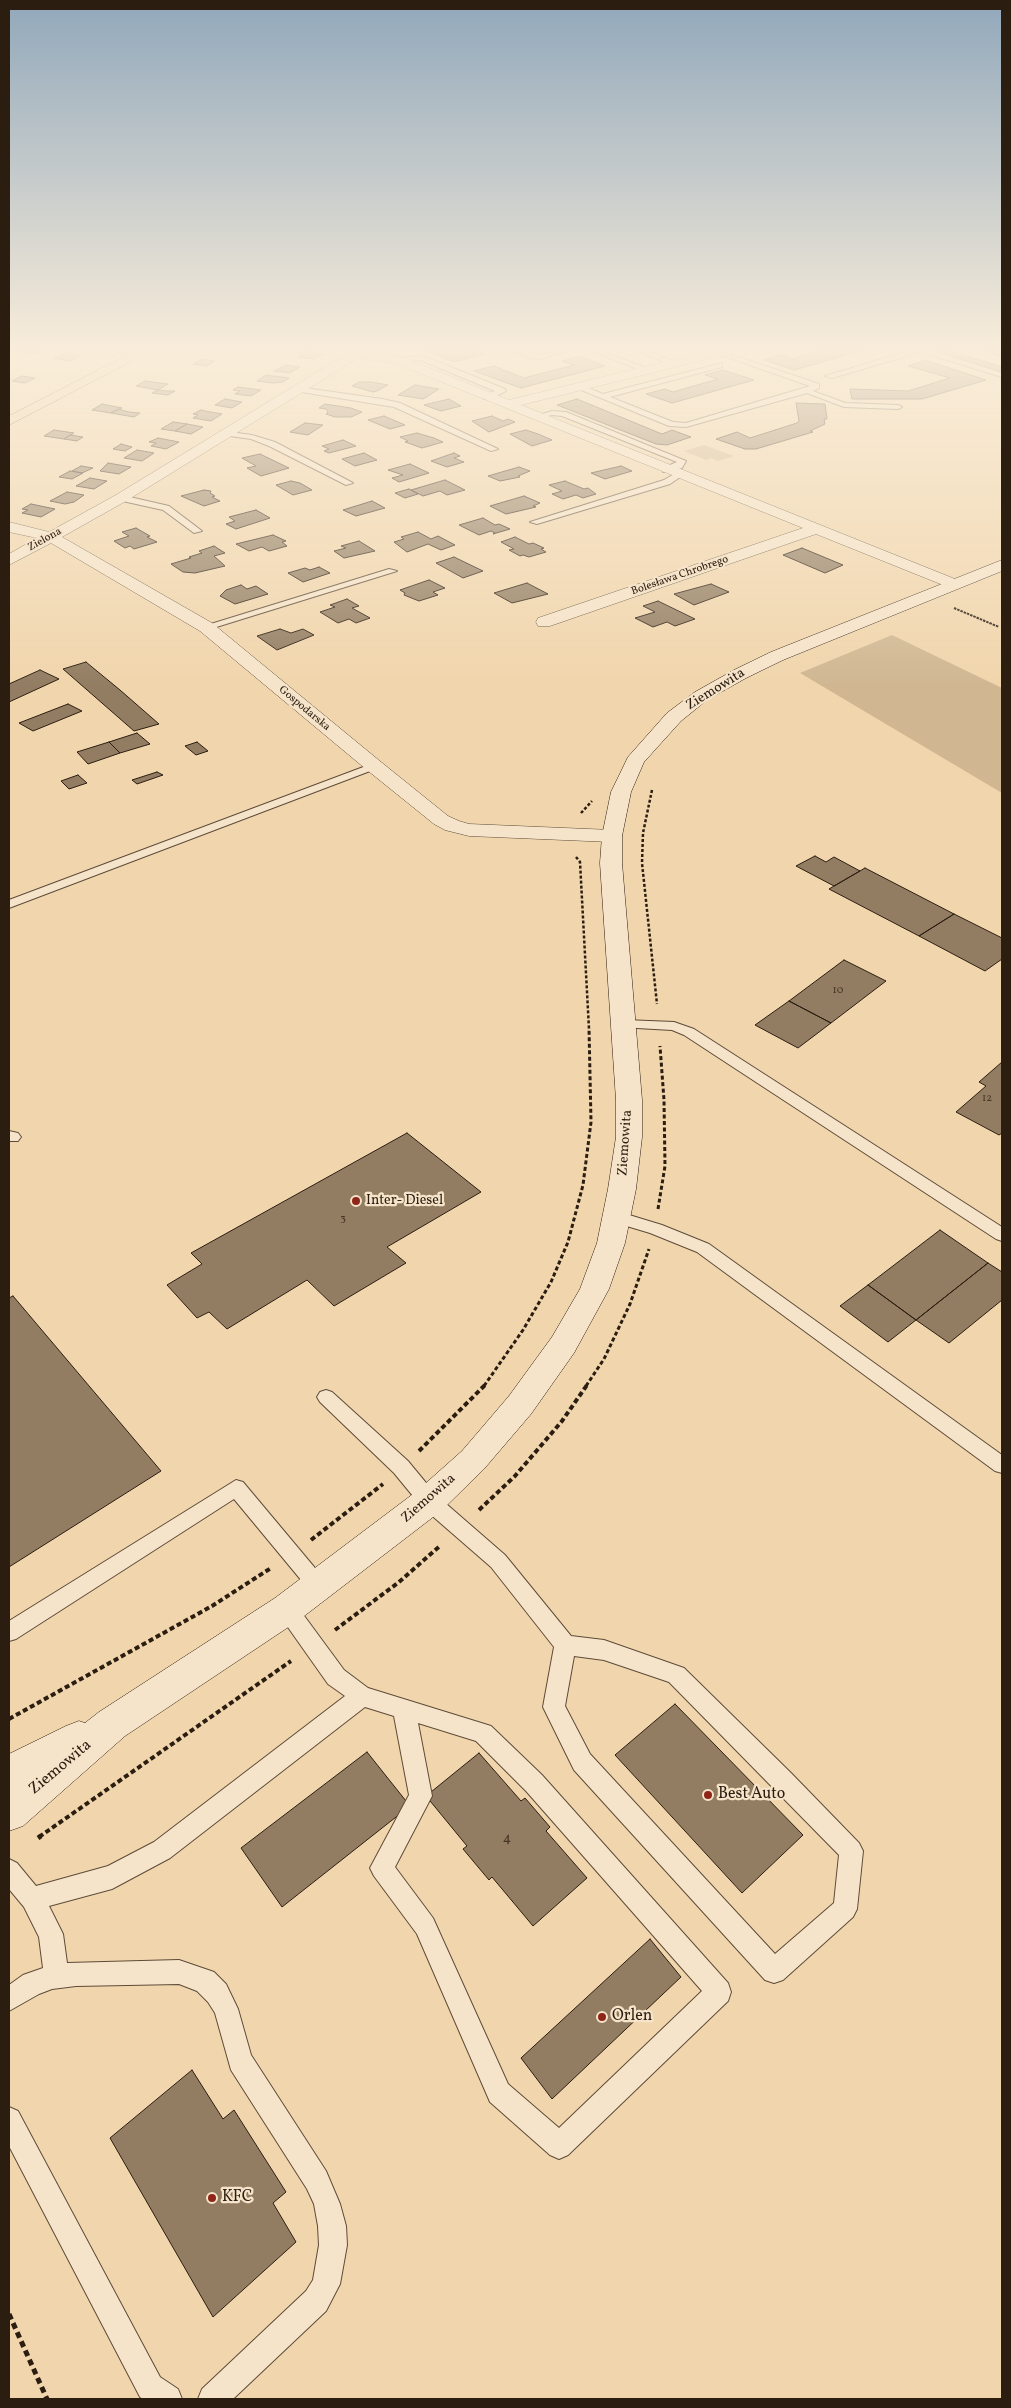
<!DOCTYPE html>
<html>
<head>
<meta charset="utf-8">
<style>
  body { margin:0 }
  #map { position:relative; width:1011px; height:2408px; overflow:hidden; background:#f1d6ad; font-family:Vollkorn,serif }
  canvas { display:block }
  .frame { position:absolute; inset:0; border:10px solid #2c1d11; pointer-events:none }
</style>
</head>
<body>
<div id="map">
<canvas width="1011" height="2408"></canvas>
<div class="frame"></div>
</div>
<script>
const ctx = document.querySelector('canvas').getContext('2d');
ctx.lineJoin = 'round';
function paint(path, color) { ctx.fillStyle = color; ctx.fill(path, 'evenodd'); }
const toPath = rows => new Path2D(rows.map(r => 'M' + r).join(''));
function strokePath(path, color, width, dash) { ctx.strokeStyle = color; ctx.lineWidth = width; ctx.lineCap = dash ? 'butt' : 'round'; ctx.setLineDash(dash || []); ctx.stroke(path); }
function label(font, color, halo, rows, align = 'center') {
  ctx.font = font + ' Vollkorn,serif'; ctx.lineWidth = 4.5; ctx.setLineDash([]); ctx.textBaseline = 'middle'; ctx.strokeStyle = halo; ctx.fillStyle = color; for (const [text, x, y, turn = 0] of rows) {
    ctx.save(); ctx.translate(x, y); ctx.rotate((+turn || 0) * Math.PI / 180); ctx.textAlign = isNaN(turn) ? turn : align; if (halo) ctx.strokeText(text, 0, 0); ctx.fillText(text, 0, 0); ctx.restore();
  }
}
paint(toPath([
  [704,445,734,456,718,461,711,458,706,460,684,451],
  [892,635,1002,688,1002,793,800,673]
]), '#d0b792');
const building = toPath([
  [24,349,55,349,46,349,37,354,20,351,24,349],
  [422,349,453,349,458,352,473,349,485,354,454,362,422,349],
  [825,349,868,349,794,370,764,360,781,355,793,359,825,349],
  [944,349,1002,367,1002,372,931,350,944,349],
  [990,349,1002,349,1002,357,984,351,990,349],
  [303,351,323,354,313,359,298,357,302,354,297,354,303,351],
  [68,352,74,352,70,354,80,356,70,361,54,358,68,352],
  [581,356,605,366,521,388,474,371,494,366,524,378,574,365,562,361,581,356],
  [202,359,215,361,207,366,193,364,202,359],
  [925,360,986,380,922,399,852,399,850,389,908,391,950,378,908,366,925,360],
  [286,365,300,367,290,373,274,371,286,365],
  [723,370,754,380,672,403,646,394,665,389,673,392,718,379,705,375,723,370],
  [266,375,289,378,283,382,273,383,257,381,266,375],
  [22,376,35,378,25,383,12,381,22,376],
  [145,381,168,384,158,390,136,386,145,381],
  [359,382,371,382,388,385,377,391,373,392,352,386,359,382],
  [415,385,439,389,423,399,398,395,415,385],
  [238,387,261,390,251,396,235,394,240,391,233,390,238,387],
  [158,390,167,391,175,391,168,395,152,393,158,390],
  [225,399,242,402,232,408,215,405,225,399],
  [449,399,461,406,441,411,424,405,449,399],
  [577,399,662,434,672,430,691,437,667,445,656,444,557,405,577,399],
  [796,403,825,404,827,419,824,419,825,424,810,431,813,432,756,449,745,449,716,439,737,432,750,438,797,423,799,421,796,403],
  [102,404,122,408,111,413,92,410,102,404],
  [325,404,351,408,362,412,351,417,335,417,326,414,328,412,326,409,319,408,325,404],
  [118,409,129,412,140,413,134,417,111,413,118,409],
  [201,410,205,411,222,414,211,421,193,418,198,415,193,414,201,410],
  [384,416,405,425,390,429,368,420,384,416],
  [492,416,503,421,508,419,515,422,489,432,472,421,492,416],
  [173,422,187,424,175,431,161,429,173,422],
  [305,423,323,425,308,435,290,432,305,423],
  [187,424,203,427,191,434,175,431,187,424],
  [54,430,74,433,64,439,44,436,54,430],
  [526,430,538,434,552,440,532,446,510,434,526,430],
  [417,433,434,438,443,442,422,448,405,442,408,441,400,437,417,433],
  [70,435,83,437,77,441,64,439,70,435],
  [158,438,179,442,166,449,151,446,156,443,149,442,158,438],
  [343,440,356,446,329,453,324,451,329,449,322,446,343,440],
  [121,444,132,447,125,451,113,449,121,444],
  [137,450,154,453,142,461,124,458,137,450],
  [364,453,377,460,355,466,342,459,364,453],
  [454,453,460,456,454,458,464,462,447,467,431,461,454,453],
  [260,454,289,468,261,476,247,468,256,466,242,458,260,454],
  [108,463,131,467,119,474,100,471,108,463],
  [410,464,429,473,399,482,392,478,403,475,388,470,410,464],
  [81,466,93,468,82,473,72,471,81,466],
  [621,466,632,471,605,479,591,473,621,466],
  [519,467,530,471,518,476,520,477,500,481,488,476,519,467],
  [70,471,82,473,83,473,72,479,59,477,70,471],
  [90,478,107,481,94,489,76,486,90,478],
  [445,480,465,490,447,495,440,491,423,496,411,490,445,480],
  [291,481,300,483,312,490,293,495,276,485,291,481],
  [565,481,584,489,588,488,596,494,583,498,576,495,563,499,552,494,562,491,549,485,565,481],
  [409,489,418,494,405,498,395,493,409,489],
  [204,490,211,491,210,493,215,496,212,497,220,501,204,506,181,496,204,490],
  [67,492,84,495,74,502,65,504,50,501,67,492],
  [524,496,540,503,533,506,536,507,506,514,490,506,524,496],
  [372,501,385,508,356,516,343,510,372,501],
  [31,504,55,509,41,517,22,513,28,510,22,509,31,504],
  [256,510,270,518,236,529,226,524,235,521,229,517,256,510],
  [483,518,495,525,499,524,510,529,493,534,495,533,491,531,479,535,459,525,483,518],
  [136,528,150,536,147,537,157,542,134,549,130,546,125,548,114,541,129,536,122,532,136,528],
  [418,532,431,539,438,536,455,545,441,550,428,544,407,552,394,542,404,539,401,537,418,532],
  [273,535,286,541,282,542,287,546,269,551,262,547,249,551,236,544,273,535],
  [515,537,529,544,533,543,544,548,541,549,546,552,529,557,523,555,520,556,509,550,514,549,501,542,515,537],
  [359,541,375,551,344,558,334,551,346,548,341,546,359,541],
  [214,546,225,553,214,556,225,566,195,573,183,572,171,564,191,558,189,557,202,553,199,551,214,546],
  [802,548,843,565,825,573,783,555,802,548],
  [454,557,483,571,463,578,436,563,454,557],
  [319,567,330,573,303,582,288,573,305,568,310,570,319,567],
  [429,580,445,588,433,592,438,595,419,601,404,595,405,593,400,590,429,580],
  [527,583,548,594,512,603,494,593,527,583],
  [711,584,729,592,694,605,674,594,711,584],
  [241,585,247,589,256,586,268,594,235,604,220,596,226,590,241,585],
  [347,599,359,606,352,608,370,618,356,623,349,619,338,623,320,612,335,607,330,605,347,599],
  [658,601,695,619,675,626,667,622,653,627,635,618,655,612,643,606,658,601],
  [280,629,291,633,303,629,314,635,277,650,257,636,280,629],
  [86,662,120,690,159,724,134,731,63,669,86,662],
  [40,670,59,679,9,702,9,684,40,670],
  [68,704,82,711,33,731,19,723,68,704],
  [137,733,150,744,120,753,109,742,137,733],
  [109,742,120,753,88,764,77,752,109,742],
  [197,742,208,751,196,755,185,746,197,742],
  [157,772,163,775,137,784,132,780,157,772],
  [78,775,87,783,69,789,61,781,78,775],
  [815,856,826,862,834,857,860,871,834,886,796,866,815,856],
  [865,868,954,914,919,936,829,889,865,868],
  [954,914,1002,938,1002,959,985,971,919,936,954,914],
  [844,960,886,981,831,1023,789,1001,844,960],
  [789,1001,831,1023,798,1048,755,1025,789,1001],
  [1002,1062,1002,1133,999,1135,956,1112,986,1086,979,1082,1002,1062],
  [407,1133,481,1192,387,1247,406,1263,334,1306,307,1280,227,1329,209,1312,197,1318,167,1285,202,1264,191,1253,407,1133],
  [940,1230,988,1263,916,1320,868,1285,940,1230],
  [988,1263,1002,1272,1002,1300,949,1343,916,1320,988,1263],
  [868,1285,916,1320,888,1342,840,1306,868,1285],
  [13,1296,161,1471,9,1567,9,1298,13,1296],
  [675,1704,803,1835,742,1893,615,1755,675,1704],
  [367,1752,410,1806,282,1907,241,1848,367,1752],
  [479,1753,521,1801,525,1798,550,1827,546,1831,587,1878,533,1926,492,1877,489,1880,463,1849,467,1846,426,1796,479,1753],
  [650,1939,681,1977,552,2099,521,2058,650,1939],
  [192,2070,223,2119,234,2110,286,2192,273,2203,296,2242,213,2317,110,2138,192,2070]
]);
paint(building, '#927d62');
strokePath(building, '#2c1d11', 1);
const lane = toPath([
  [509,349,519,349,541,355,563,349,575,349,541,359,529,358,509,349],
  [587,349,597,349,652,370,645,372,587,349],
  [632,349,642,349,679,363,672,365,632,349],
  [790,349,782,352,778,350,779,349,790,349],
  [915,349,926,349,1002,373,1002,377,921,352,832,378,825,376,915,349],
  [718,350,819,384,819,388,813,391,845,403,898,405,902,407,898,409,844,407,807,393,686,427,669,426,574,387,581,385,603,394,722,363,722,367,610,397,673,422,686,423,810,386,718,354,718,350],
  [424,356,505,389,506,391,490,399,484,399,484,395,495,391,420,360,398,362,394,360,398,358,424,356],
  [298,387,382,399,400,403,498,449,491,451,394,407,295,391,294,389,298,387],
  [552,411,566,412,686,461,682,468,663,472,663,468,677,462,562,416,552,415,537,419,533,417,552,411],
  [223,431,252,435,275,442,353,483,346,485,269,446,251,439,223,435,223,431],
  [676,473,683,475,670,484,537,524,530,522,664,480,676,473],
  [121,495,169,506,202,531,194,533,163,510,118,500,117,498,121,495],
  [389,569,397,571,210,629,206,630,201,627,389,569],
  [374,763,380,766,378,768,9,908,9,900,374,763],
  [624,1020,674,1022,694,1029,1002,1227,1002,1241,996,1239,684,1035,672,1030,619,1027,617,1024,624,1020],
  [9,1131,18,1133,21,1137,18,1141,9,1141,9,1131],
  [616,1211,662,1225,709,1244,1002,1455,1002,1473,995,1471,697,1252,650,1233,610,1221,608,1217,610,1213,616,1211],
  [326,1390,332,1392,408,1461,436,1495,505,1555,571,1636,604,1640,684,1668,791,1773,859,1843,863,1851,857,1909,853,1917,783,1980,774,1983,765,1980,574,1770,543,1707,554,1647,491,1567,422,1507,394,1473,320,1402,317,1397,320,1392,326,1390],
  [574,1656,604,1660,669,1682,839,1855,834,1903,775,1954,590,1754,565,1706,574,1656],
  [236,1480,243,1482,325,1580,328,1586,325,1592,318,1595,311,1592,234,1499,16,1639,9,1641,9,1621,236,1480],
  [287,1600,294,1602,344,1670,368,1688,491,1726,542,1775,728,1983,731,1992,728,2001,568,2155,559,2159,550,2155,490,2102,417,1934,374,1876,370,1868,409,1795,394,1716,365,1707,170,1858,112,1889,49,1906,63,1934,67,1963,179,1960,214,1972,226,1984,238,2009,251,2055,326,2171,340,2204,346,2226,347,2245,340,2284,326,2311,233,2399,198,2399,202,2389,306,2291,313,2280,319,2245,318,2226,314,2204,307,2189,231,2070,215,2013,208,2002,197,1991,179,1984,76,1986,52,1989,39,1994,9,2011,9,1985,23,1975,43,1968,39,1937,24,1907,9,1889,9,1859,17,1863,36,1886,108,1866,154,1842,345,1696,328,1684,280,1616,277,1609,280,1602,287,1600],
  [418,1723,476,1741,526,1791,702,1991,559,2128,508,2084,433,1918,395,1867,432,1796,418,1723],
  [9,2107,18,2111,160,2377,178,2389,182,2399,143,2399,140,2397,9,2146,9,2107]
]);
const street = toPath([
  [111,349,146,349,149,352,143,356,117,353,111,349],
  [355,349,370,349,367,352,402,357,509,400,717,349,738,349,736,352,521,405,960,581,962,584,960,587,954,589,948,587,816,534,550,626,538,626,536,622,538,618,803,528,395,363,358,358,126,501,62,537,212,623,381,762,448,816,459,821,469,824,612,830,619,832,622,836,619,840,612,842,469,836,445,830,434,824,367,770,200,631,51,543,9,565,9,554,37,538,9,532,9,522,49,532,116,495,355,349]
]);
const secondary = toPath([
  [1002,560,1002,571,783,660,746,678,707,700,681,721,644,762,631,792,622,836,622,863,642,1100,642,1137,636,1189,625,1243,609,1289,574,1353,531,1414,484,1469,441,1511,299,1620,125,1736,23,1826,9,1831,9,1754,66,1726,79,1721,85,1723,99,1712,275,1598,417,1491,462,1451,509,1396,552,1337,580,1289,597,1243,608,1189,616,1137,616,1100,600,863,602,836,611,792,628,757,667,713,695,692,734,670,771,652,1002,560]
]);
const primary = toPath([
  [139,349,155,349,9,425,9,416,139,349]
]);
strokePath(lane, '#5d4b38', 2);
strokePath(street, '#5d4b38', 1);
strokePath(secondary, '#2c1d11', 1);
strokePath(primary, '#2c1d11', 1);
strokePath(toPath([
  [954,608,999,627]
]), '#2c1d11', 2, [2.5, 1]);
strokePath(toPath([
  [652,790,643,833,642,863,657,1004],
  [581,813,592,801],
  [576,857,580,862,589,1029]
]), '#2c1d11', 2.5, [3, 2]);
strokePath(toPath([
  [658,1209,665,1166,664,1100,660,1046],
  [484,1386,523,1330,551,1282,568,1242,583,1185,591,1122,589,1028],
  [586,1386,604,1359,630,1304,649,1249]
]), '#2c1d11', 3, [4, 2.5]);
strokePath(toPath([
  [419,1451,485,1385],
  [479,1510,515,1476,562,1421,587,1385],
  [311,1540,383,1484],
  [335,1630,399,1582,441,1545],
  [9,1719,212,1606,271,1568],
  [39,1837,291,1661]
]), '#2c1d11', 4, [5, 3]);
strokePath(toPath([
  [38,1838,41,1836],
  [9,2314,47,2399]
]), '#2c1d11', 5, [6, 4]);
paint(lane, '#f6e4ca');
paint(street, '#f6e4ca');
paint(secondary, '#f6e4ca');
paint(primary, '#f1d6ad');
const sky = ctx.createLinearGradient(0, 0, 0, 686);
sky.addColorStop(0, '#91a8bb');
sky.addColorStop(0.51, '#f9edda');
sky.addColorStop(1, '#f9edda00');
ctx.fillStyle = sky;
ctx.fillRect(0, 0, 1011, 686);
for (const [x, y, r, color] of [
  [356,1201,5,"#8f2418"],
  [708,1795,5,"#8f2418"],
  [602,2017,5,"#8f2418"],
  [212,2198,5,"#8f2418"]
]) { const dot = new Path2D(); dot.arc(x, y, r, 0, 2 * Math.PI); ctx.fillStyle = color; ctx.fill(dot); strokePath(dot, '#f6e4ca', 2); }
label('11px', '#2c1d11', '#f6e4ca', [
  ["Zielona",45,540,-29],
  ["Bolesława Chrobrego",680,576,-19],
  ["Gospodarska",304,709,40]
]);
label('11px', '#463525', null, [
  ["10",838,991],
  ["12",987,1099],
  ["3",343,1219]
]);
label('14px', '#2c1d11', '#f6e4ca', [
  ["Ziemowita",716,690,-32],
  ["Ziemowita",626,1143,-86],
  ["Ziemowita",429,1499,-41]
]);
label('14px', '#2c1d11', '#f6e4ca', [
  ["Inter- Diesel",366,1201]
], 'left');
label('14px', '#463525', null, [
  ["4",507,1839]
]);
label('16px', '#2c1d11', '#f6e4ca', [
  ["Ziemowita",61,1768,-40]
]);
label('16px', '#2c1d11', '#f6e4ca', [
  ["Best Auto",718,1795],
  ["Orlen",612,2017],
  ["KFC",222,2198]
], 'left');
</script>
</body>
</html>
